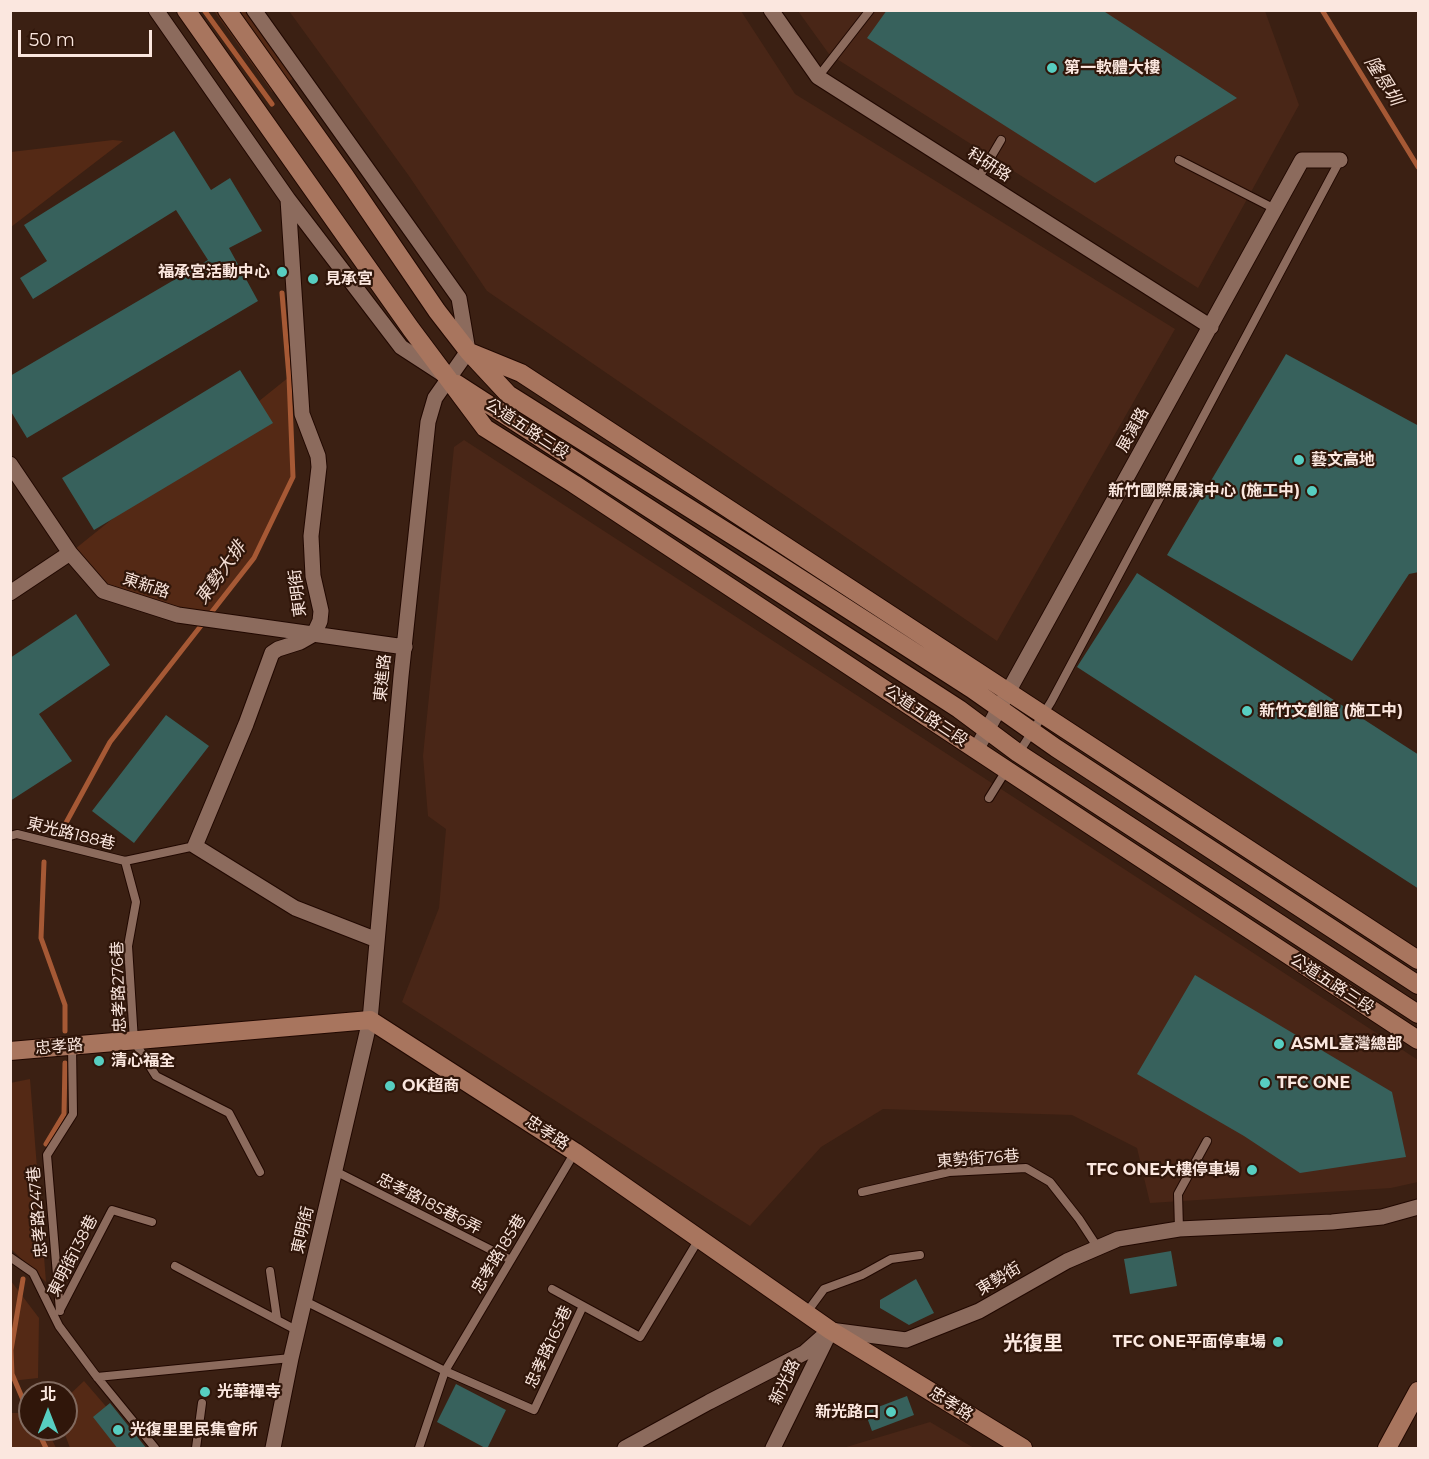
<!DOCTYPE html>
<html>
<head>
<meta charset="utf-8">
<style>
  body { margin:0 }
  #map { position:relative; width:1429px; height:1459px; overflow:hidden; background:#3b2013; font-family:Montserrat,"Noto Sans TC",sans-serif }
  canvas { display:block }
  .frame { position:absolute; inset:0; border:12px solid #fbe7df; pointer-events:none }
  .north { position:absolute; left:18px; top:1381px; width:60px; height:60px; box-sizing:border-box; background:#30160a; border:2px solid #816a5f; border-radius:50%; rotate:0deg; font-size:16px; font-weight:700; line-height:24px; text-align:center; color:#fbe7df }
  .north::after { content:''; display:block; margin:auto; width:21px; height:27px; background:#57cec1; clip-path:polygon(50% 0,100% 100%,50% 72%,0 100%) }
  .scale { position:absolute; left:18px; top:30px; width:134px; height:27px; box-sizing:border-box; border:3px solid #fbe7df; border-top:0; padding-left:8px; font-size:18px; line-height:21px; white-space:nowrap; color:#fbe7df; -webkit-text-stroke:4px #30160a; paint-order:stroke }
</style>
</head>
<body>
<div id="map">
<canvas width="1429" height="1459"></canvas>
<div class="frame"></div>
<div class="north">北</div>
<div class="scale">50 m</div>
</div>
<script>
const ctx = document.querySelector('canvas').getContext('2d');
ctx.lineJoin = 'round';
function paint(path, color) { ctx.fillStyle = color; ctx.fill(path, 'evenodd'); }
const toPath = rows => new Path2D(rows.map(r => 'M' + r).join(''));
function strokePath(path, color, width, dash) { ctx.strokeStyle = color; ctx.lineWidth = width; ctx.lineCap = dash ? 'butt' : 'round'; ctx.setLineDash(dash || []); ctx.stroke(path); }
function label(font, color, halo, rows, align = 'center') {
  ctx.font = font + ' Montserrat,"Noto Sans TC",sans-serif'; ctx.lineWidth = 4.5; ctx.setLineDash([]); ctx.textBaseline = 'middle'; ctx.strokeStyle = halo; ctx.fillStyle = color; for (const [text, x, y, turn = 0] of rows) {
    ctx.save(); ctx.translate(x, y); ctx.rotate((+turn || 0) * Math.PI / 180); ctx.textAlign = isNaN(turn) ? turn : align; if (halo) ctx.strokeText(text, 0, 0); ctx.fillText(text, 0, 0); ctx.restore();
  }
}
paint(toPath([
  [289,11,741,11,795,94,1175,329,997,641,487,291,409,176],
  [798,11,1265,11,1299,105,1198,288,829,54],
  [464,440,1418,1060,1418,1182,1391,1188,1150,1203,1137,1148,1072,1115,883,1109,821,1147,750,1226,402,1002,439,908,446,829,428,816,423,756,454,447],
  [930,1422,974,1448,843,1448]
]), '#492617');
paint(toPath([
  [214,11,245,11,294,78,272,92],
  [113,140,123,141,11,227,11,152],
  [289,377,293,477,254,558,207,618,103,591,70,553],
  [30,1079,46,1282,11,1249,10,1083],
  [11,1281,39,1318,38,1378,11,1381],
  [84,1381,142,1448,70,1448,63,1429,66,1429,66,1398],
  [10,1413,30,1413,30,1429,47,1429,56,1448,11,1448]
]), '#542915');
strokePath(toPath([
  [204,10,272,104],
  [1322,10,1418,167],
  [61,832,110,742,254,558,293,477,289,377,282,293],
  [44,862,41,938,65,1005,65,1031],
  [46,1144,64,1114,65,1063],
  [23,1279,11,1350,12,1374,30,1416],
  [37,1429,46,1448]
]), '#a65935', 5);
paint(toPath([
  [887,10,1102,10,1237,98,1095,183,867,38],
  [174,131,211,190,230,178,262,231,229,248,258,301,27,438,10,410,10,376,208,260,176,210,33,299,20,278,47,261,24,225],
  [1286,354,1419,426,1419,572,1409,574,1352,661,1167,555],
  [240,370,273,423,94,530,62,478],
  [1137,573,1419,755,1419,889,1077,667],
  [76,614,110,665,39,714,72,761,10,801,10,658],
  [166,715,209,746,134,843,92,811],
  [1195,975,1392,1092,1406,1157,1300,1173,1244,1136,1137,1074],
  [1171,1251,1177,1286,1130,1294,1124,1259],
  [916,1279,934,1313,909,1325,880,1308,880,1300],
  [456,1384,506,1410,487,1449,437,1422],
  [907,1396,914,1415,872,1431,865,1412],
  [110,1403,147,1449,118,1449,93,1417]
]), '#37615c');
const lane = toPath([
  [818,77,870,10],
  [1179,160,1275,209],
  [978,179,1001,140],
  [1018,754,1051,702,1340,160],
  [989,798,1007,769],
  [10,836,17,834,125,861,195,846],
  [125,861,136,902,128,946,134,1041,156,1076,229,1113,260,1172],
  [335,1171,511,1260],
  [862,1192,949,1172,1026,1168,1050,1182,1079,1219,1098,1248],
  [1179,1229,1178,1194,1207,1141],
  [10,1257,33,1273,59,1326,97,1377,155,1448],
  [175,1266,298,1331],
  [270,1271,277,1319],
  [552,1289,640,1337,699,1239],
  [305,1301,445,1371,534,1410,583,1306],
  [60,1310,112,1210,152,1222],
  [60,1311,47,1155,73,1114,72,1046],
  [807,1312,824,1289,862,1275,891,1259,920,1255],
  [97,1377,291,1358],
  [196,1448,202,1403],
  [419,1448,445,1371,575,1152]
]);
const street = toPath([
  [156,10,288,199,401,347,441,373],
  [254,10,459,298,468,351,435,398,428,422,401,676,370,1020,291,1358,273,1448],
  [771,10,818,77,1211,327],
  [288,199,302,414,318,456,319,467,311,536,313,576,321,611,320,621,314,634,300,642,278,649,272,653,246,724,195,846,295,908,377,940],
  [10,464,70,553,103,591,178,615,405,647],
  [10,593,70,553],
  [976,750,1302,160,1340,160],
  [625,1448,709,1402,804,1353,830,1330,906,1340,979,1311,1067,1261,1118,1239,1179,1229,1332,1222,1382,1217,1418,1207],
  [773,1448,827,1338]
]);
const secondary = toPath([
  [186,10,411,329,485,428,574,484,1090,825,1418,1040],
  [227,10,345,176,437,311,468,351,508,394,770,559,972,689,1056,748,1418,985],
  [472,353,521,373,1418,960],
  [457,384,959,709,1018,753,1418,1014],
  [10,1051,370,1020,575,1152,830,1330,1023,1448],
  [1387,1448,1418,1391]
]);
strokePath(lane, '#210801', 10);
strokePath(street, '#210801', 17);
strokePath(secondary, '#210801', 20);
strokePath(lane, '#8c6b5d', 8);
strokePath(street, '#8c6b5d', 15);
strokePath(secondary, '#a8755e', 18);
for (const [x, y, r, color] of [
  [1052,68,6,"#57cec1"],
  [282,272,6,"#57cec1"],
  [313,279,6,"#57cec1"],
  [1299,460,6,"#57cec1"],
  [1312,491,6,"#57cec1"],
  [1247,711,6,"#57cec1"],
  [1279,1044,6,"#57cec1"],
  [99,1061,6,"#57cec1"],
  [1265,1083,6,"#57cec1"],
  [390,1086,6,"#57cec1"],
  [1252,1170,6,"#57cec1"],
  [1278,1342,6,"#57cec1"],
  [205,1392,6,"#57cec1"],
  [891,1412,6,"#57cec1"],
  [118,1430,6,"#57cec1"]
]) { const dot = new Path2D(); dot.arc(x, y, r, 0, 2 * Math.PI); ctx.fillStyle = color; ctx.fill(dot); strokePath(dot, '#30160a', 2); }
label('bold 16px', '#fbe7df', '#30160a', [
  ["第一軟體大樓",1064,68],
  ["福承宮活動中心",270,272,"right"],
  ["見承宮",325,279],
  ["藝文高地",1311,460],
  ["新竹國際展演中心 (施工中)",1300,491,"right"],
  ["新竹文創館 (施工中)",1259,711],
  ["ASML臺灣總部",1291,1044],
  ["清心福全",111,1061],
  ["TFC ONE",1277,1083],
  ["OK超商",402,1086],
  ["TFC ONE大樓停車場",1240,1170,"right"],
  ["TFC ONE平面停車場",1266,1342,"right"],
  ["光華禪寺",217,1392],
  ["新光路口",879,1412,"right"],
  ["光復里里民集會所",130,1430]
], 'left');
label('16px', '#fbe7df', '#30160a', [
  ["科研路",989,165,32],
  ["公道五路三段",527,429,33],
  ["展演路",1133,430,-61],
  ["東新路",146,586,18],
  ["東明街",298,593,-97],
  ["東進路",383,678,-84],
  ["公道五路三段",926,716,34],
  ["東光路188巷",71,834,14],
  ["公道五路三段",1332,984,33],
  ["忠孝路276巷",119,987,-92],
  ["忠孝路",59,1047,-5],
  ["忠孝路",547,1133,33],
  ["東勢街76巷",978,1159,-4],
  ["忠孝路185巷6弄",429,1204,27],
  ["忠孝路247巷",38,1212,-95],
  ["東明街",303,1230,-77],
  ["忠孝路185巷",499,1254,-59],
  ["東明街138巷",73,1256,-63],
  ["東勢街",999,1279,-31],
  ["忠孝路165巷",549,1347,-65],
  ["新光路",785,1382,-64],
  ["忠孝路",951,1404,32]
]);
label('italic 18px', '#f5dfd5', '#30160a', [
  ["隆恩圳",1383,81,58],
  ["東勢大排",221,573,-54]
]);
label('bold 20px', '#fbe7df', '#30160a', [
  ["光復里",1033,1344]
]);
</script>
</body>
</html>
